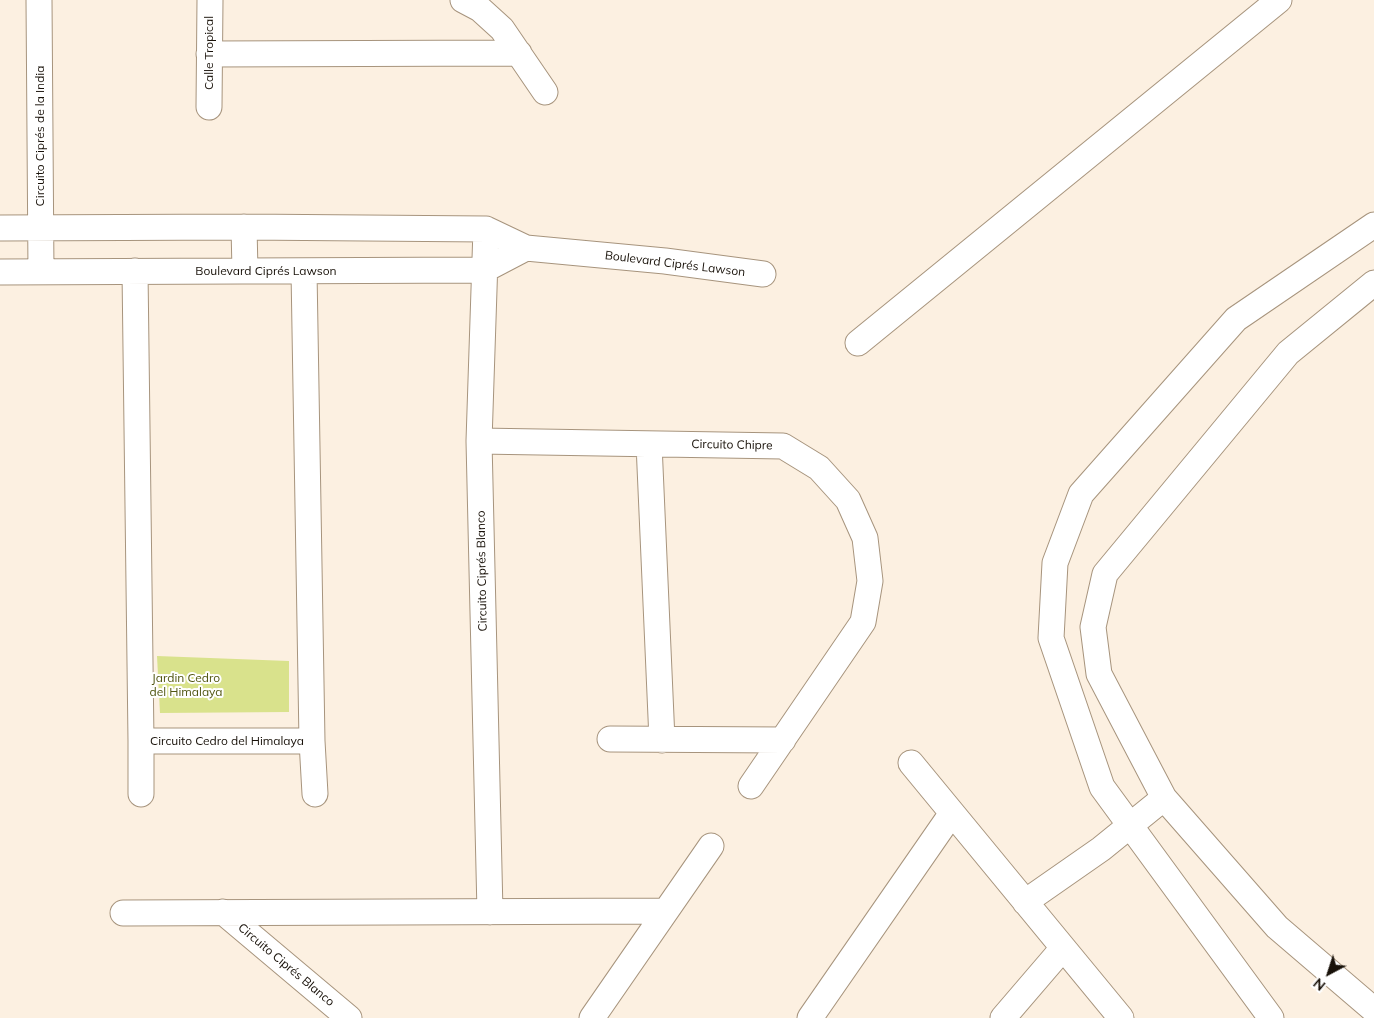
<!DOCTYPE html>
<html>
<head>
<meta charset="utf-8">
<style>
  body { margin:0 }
  #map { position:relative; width:1374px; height:1018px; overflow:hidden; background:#fcf0e1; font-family:Mulish,sans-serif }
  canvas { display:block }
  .north { position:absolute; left:1304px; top:948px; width:50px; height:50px; -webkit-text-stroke:4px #fff; paint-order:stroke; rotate:220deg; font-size:14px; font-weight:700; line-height:20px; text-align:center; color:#181109 }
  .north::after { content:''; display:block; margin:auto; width:18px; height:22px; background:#181109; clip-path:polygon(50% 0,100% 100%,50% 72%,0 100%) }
</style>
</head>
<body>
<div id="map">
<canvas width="1374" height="1018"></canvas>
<div class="north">N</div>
</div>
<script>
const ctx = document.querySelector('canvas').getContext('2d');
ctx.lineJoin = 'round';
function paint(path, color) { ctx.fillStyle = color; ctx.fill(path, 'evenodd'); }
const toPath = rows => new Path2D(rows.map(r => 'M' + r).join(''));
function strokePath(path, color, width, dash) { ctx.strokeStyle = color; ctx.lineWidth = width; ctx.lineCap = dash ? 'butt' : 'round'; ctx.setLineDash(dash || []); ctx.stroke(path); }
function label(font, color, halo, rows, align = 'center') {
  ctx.font = font + ' Mulish,sans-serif'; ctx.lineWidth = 4; ctx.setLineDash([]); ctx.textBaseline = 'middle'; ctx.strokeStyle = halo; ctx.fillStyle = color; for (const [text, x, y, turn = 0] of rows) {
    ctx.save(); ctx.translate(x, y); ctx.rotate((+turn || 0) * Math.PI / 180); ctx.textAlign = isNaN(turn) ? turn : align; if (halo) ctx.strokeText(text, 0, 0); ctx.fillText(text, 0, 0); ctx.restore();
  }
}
paint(toPath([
  [157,656,289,661,289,712,160,713]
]), '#d9e28c');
const minor = toPath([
  [39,0,41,272],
  [463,0,480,9,502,29,545,92],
  [209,54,519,53],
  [209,107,210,0],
  [244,227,245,271],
  [0,228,244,227,486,229,526,248,665,261,763,274],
  [486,229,479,441,490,912],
  [135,271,141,741,312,741,304,271],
  [0,272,484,270,526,248],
  [1374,283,1288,353,1105,574,1093,627,1099,674,1164,798,1277,927,1374,1010],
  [858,343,1279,0],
  [479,441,783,446,819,468,848,500,865,538,870,581,863,622,751,786],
  [649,444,662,740],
  [610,739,783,740],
  [312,741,315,794],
  [911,763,1121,1018],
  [141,794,141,741],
  [1025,902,1101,849,1164,798],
  [223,912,349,1018],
  [123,913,666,911],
  [592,1018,711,846],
  [810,1018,952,813],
  [1003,1018,1063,948],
  [1271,1018,1102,787,1051,638,1055,563,1081,494,1236,319,1374,225]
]);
strokePath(minor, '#a7947d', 27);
strokePath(minor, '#fff', 25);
label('12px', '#181109', '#fff', [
  ["Calle Tropical",209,53,-90],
  ["Circuito Ciprés de la India",40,136,-90],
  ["Boulevard Ciprés Lawson",675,264,7],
  ["Boulevard Ciprés Lawson",266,271],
  ["Circuito Chipre",732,445,1],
  ["Circuito Ciprés Blanco",482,571,-91],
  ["Circuito Cedro del Himalaya",227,741],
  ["Circuito Ciprés Blanco",286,965,40]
]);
label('12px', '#515612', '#fff', [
  ["Jardin Cedro",186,678],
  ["del Himalaya",186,692]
]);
</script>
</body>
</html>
